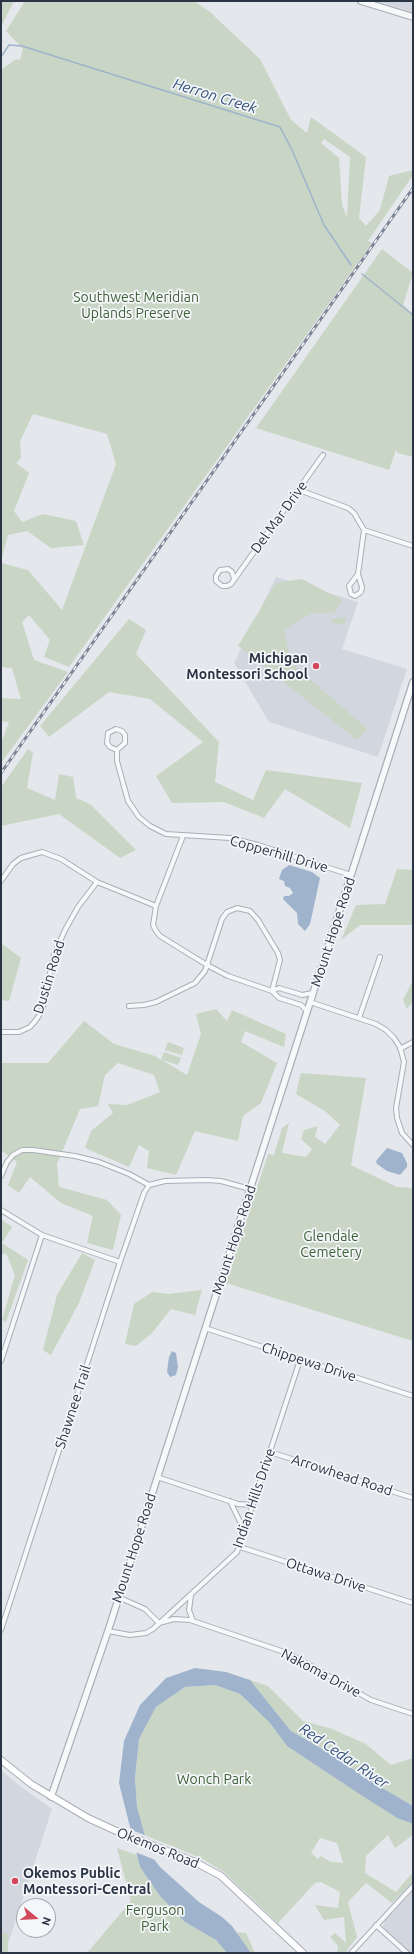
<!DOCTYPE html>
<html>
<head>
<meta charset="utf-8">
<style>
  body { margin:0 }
  #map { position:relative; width:414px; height:1954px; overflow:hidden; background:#e4e7ec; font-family:Ubuntu,sans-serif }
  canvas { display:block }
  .frame { position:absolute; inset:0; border:2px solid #2b3445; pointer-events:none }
  .north { position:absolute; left:16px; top:1898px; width:40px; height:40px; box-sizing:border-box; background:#f4f6f9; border:1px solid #a4a8b1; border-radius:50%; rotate:108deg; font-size:11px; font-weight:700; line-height:16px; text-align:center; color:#2b3445 }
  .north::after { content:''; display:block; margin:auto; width:14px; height:18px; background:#d1495b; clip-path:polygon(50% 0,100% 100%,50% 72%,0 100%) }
</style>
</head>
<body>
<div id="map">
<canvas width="414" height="1954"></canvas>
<div class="frame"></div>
<div class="north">N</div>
</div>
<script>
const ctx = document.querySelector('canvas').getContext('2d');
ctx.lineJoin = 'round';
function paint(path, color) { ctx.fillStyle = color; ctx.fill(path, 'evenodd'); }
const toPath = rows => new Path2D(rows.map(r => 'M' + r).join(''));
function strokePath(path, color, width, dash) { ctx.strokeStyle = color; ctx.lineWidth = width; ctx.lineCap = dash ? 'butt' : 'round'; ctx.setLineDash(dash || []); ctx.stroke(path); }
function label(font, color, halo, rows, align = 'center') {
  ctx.font = font + ' Ubuntu,sans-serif'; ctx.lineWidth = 3.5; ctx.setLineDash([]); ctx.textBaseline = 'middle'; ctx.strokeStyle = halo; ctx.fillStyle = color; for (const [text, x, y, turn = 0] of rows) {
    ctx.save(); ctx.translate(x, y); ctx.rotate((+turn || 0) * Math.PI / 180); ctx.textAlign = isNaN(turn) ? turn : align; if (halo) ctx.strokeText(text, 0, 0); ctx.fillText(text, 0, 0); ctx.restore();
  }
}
paint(toPath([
  [378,1,413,1,413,12],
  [276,577,358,602,342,649,407,669,378,757,269,722,234,663],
  [1,1770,20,1786,52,1809,5,1953,1,1953],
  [413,1891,413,1953,411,1953,384,1929,383,1925,384,1922]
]), '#d2d6de');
paint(toPath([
  [1,1,14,1,1,27],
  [25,1,194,1,210,12,260,59,291,120,307,133,311,117,366,157,359,218,366,226,380,210,389,176,413,170,413,175,368,241,372,243,69,667,44,657,50,640,29,615,22,622,34,660,68,672,1,763,1,738,3,738,9,722,1,721,1,698,21,699,12,668,1,667,1,563,28,570,62,610,116,464,107,434,33,414,20,441,21,458,16,463,29,473,14,511,22,522,43,514,76,521,84,545,51,548,27,531,8,535,1,561,1,70,16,59,20,60,23,49,6,31],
  [324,139,350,157,347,218,342,204,339,158,321,143],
  [382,249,413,273,403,305,413,314,413,457,398,453,396,450,389,470,256,428],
  [302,579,342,600,334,613,313,613,284,629,291,663,368,729,357,740,238,646,276,583],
  [338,618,346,618,345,624,332,623,333,619],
  [129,619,146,630,136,654,219,742,215,782,253,800,266,770,362,783,350,828,285,789,264,818,224,802,172,803,156,776,203,742,150,699,109,692,49,737,40,726],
  [28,749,33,753,27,788,55,800,59,774,73,777,76,798,90,804,136,850,120,858,59,814,1,826,1,787],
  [397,869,413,870,413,925,360,925,341,940,356,905,385,904],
  [1,943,21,958,9,1001,1,1000],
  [413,980,413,1001,407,1009,403,1000],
  [216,1009,227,1021,232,1010,286,1034,284,1047,245,1031,241,1042,277,1063,261,1103,243,1116,238,1141,195,1131,176,1175,147,1168,149,1151,139,1145,129,1167,85,1148,91,1131,113,1113,108,1104,127,1105,160,1092,154,1075,118,1063,105,1075,98,1106,80,1109,57,1164,59,1187,107,1200,121,1215,113,1250,87,1243,93,1216,61,1203,30,1177,19,1193,8,1185,17,1162,1,1150,1,1063,48,1063,84,1021,114,1044,155,1056,161,1060,164,1052,181,1058,178,1065,162,1060,187,1075,201,1034,196,1014],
  [168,1042,184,1048,182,1055,165,1050],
  [301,1073,366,1078,351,1165,397,1187,413,1188,413,1341,226,1283,268,1154,274,1155,282,1128,289,1123,282,1153,306,1157,312,1149,301,1139,304,1130,318,1126,315,1137,325,1144,340,1125,325,1111,296,1094],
  [1,1219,12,1227,2,1243,28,1260,6,1322,2,1320,15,1275,6,1253,1,1255],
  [82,1253,95,1260,79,1303,51,1355,43,1350,57,1295],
  [202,1290,195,1315,171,1309,152,1333,136,1346,125,1344,134,1304,152,1292,168,1294],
  [250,1680,268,1686,303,1721,332,1729,366,1744,391,1765,413,1758,413,1806,372,1782,331,1754,291,1731],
  [215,1685,240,1694,270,1723,287,1746,397,1818,413,1824,413,1835,395,1848,388,1835,366,1856,365,1873,396,1892,413,1872,413,1882,392,1903,366,1883,348,1902,357,1937,345,1953,337,1953,338,1946,330,1937,335,1933,346,1943,344,1917,324,1920,315,1905,338,1908,340,1892,321,1882,315,1883,278,1923,224,1872,201,1858,144,1835,137,1807,135,1778,139,1739,156,1707,185,1687],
  [320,1838,337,1843,343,1863,331,1862,321,1856,318,1859,311,1853],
  [117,1848,137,1855,140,1867,160,1896,185,1922,216,1940,227,1953,87,1953,131,1901],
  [1,1932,8,1934,8,1953,1,1953],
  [235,1932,246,1933,255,1953,251,1953]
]), '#c9d6c5');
paint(toPath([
  [289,865,312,872,320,878,310,924,305,931,298,924,297,913,283,899,284,896,289,896,293,893,290,888,285,886,284,881,279,879,282,870],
  [387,1148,402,1153,407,1163,407,1167,400,1175,387,1171,377,1164,376,1161],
  [172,1351,176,1353,178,1367,176,1375,170,1377,167,1372,168,1364,169,1357],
  [195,1668,226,1672,250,1680,291,1731,331,1754,372,1782,413,1806,413,1824,397,1818,361,1795,287,1746,270,1723,240,1694,215,1685,185,1687,156,1707,139,1739,135,1778,137,1807,150,1854,160,1867,199,1902,222,1917,232,1926,251,1953,227,1953,216,1940,185,1922,160,1896,140,1867,119,1783,124,1741,140,1705,166,1678]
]), '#9fb4cc');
paint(toPath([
  [129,1829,147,1836,151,1853,158,1861,135,1852]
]), '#e4e7ec');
strokePath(toPath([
  [1,57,9,45,22,46,280,127,292,150,324,225,351,265],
  [362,274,413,315]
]), '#9fb4cc', 1.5);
const minor = toPath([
  [299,490,348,508,354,513,364,530,413,546],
  [358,574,349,586,351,594,355,596,361,592,362,587,358,574,364,530],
  [234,579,232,572,228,569,220,570,216,576,216,581,222,586,227,586,231,584,323,455],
  [117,750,110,747,107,743,108,733,116,729,122,731,125,735,125,743,117,750,117,761,128,801,139,817,150,826,166,834,230,838,258,845,351,875],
  [183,836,156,906,153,925,156,931,160,936,207,965,228,976,272,991,279,998,301,1005,307,1011],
  [1,881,13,864,21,858,42,852,61,859,97,882,156,906],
  [272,991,279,988,302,995,313,993],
  [310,1002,376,1024,386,1030,394,1038,400,1047,404,1062,396,1108,397,1118,402,1133,413,1145],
  [129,1006,144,1005,156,1002,195,983,205,971,222,919,227,912,237,908,250,911,258,920,278,953,280,960,272,991],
  [359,1018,380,957],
  [1,1032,19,1032,30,1027,36,1020,42,1011,54,955,65,930,78,907,97,882],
  [400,1049,413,1042],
  [1,1176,7,1162,13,1155,22,1150,33,1150,75,1156,99,1162,129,1174,149,1185,165,1181,207,1180,221,1181,250,1189],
  [1,1210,42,1235,120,1262],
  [205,1328,413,1396],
  [1,1361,42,1235],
  [270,1452,413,1498],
  [157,1477,238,1504,253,1505],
  [230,1501,245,1532],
  [240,1547,413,1603],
  [191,1595,189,1610,193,1621],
  [118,1597,145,1609,159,1623,174,1619,190,1620,290,1654,371,1700,413,1714],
  [1,1630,120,1262,144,1193,149,1185],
  [108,1631,130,1635,146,1633,153,1629,237,1552,300,1360],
  [376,1925,407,1953],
  [351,1953,413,1886]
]);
const tertiary = toPath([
  [361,1,413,17],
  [51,1797,108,1631,413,682]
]);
const secondary = toPath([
  [1,1760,31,1784,88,1818,114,1830,195,1862,221,1876,303,1953]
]);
strokePath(minor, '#a9aeb7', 6);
strokePath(tertiary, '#a9aeb7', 8);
strokePath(secondary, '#a9aeb7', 8);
strokePath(minor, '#f7f8fa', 4);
strokePath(tertiary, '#f7f8fa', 5.5);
strokePath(secondary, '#fff', 6);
const rail = toPath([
  [1,773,413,188]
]);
strokePath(rail, '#7d8696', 3);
strokePath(rail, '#f4f6f9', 1.5, [4.5]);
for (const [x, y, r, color] of [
  [316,666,4,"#d1495b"],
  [15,1881,4,"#d1495b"]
]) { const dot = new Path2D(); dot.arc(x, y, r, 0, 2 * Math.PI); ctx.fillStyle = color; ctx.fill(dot); strokePath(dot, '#f4f6f9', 1.5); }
label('14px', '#3f6138', '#f4f6f9', [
  ["Southwest Meridian",136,297],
  ["Uplands Preserve",136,313],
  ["Glendale",331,1236],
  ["Cemetery",331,1252],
  ["Wonch Park",214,1779],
  ["Ferguson",155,1910],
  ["Park",155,1926]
]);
label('14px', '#2b3445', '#f4f6f9', [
  ["Del Mar Drive",279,517,-54],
  ["Copperhill Drive",279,854,16],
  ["Mount Hope Road",333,932,-72],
  ["Dustin Road",49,977,-73],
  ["Mount Hope Road",234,1240,-72],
  ["Chippewa Drive",309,1362,18],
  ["Shawnee Trail",73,1407,-72],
  ["Arrowhead Road",342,1475,18],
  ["Indian Hills Drive",254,1498,-71],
  ["Mount Hope Road",134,1548,-72],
  ["Ottawa Drive",326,1575,18],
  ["Nakoma Drive",321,1673,28],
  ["Okemos Road",158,1848,22]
]);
label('bold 14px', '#2b3445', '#f4f6f9', [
  ["Michigan",308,658],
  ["Montessori School",308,674],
  ["Okemos Public",23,1873,"left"],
  ["Montessori-Central",23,1889,"left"]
], 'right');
label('italic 15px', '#34527a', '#f4f6f9', [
  ["Herron Creek",215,96,17],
  ["Red Cedar River",344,1756,34]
]);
</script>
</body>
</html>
